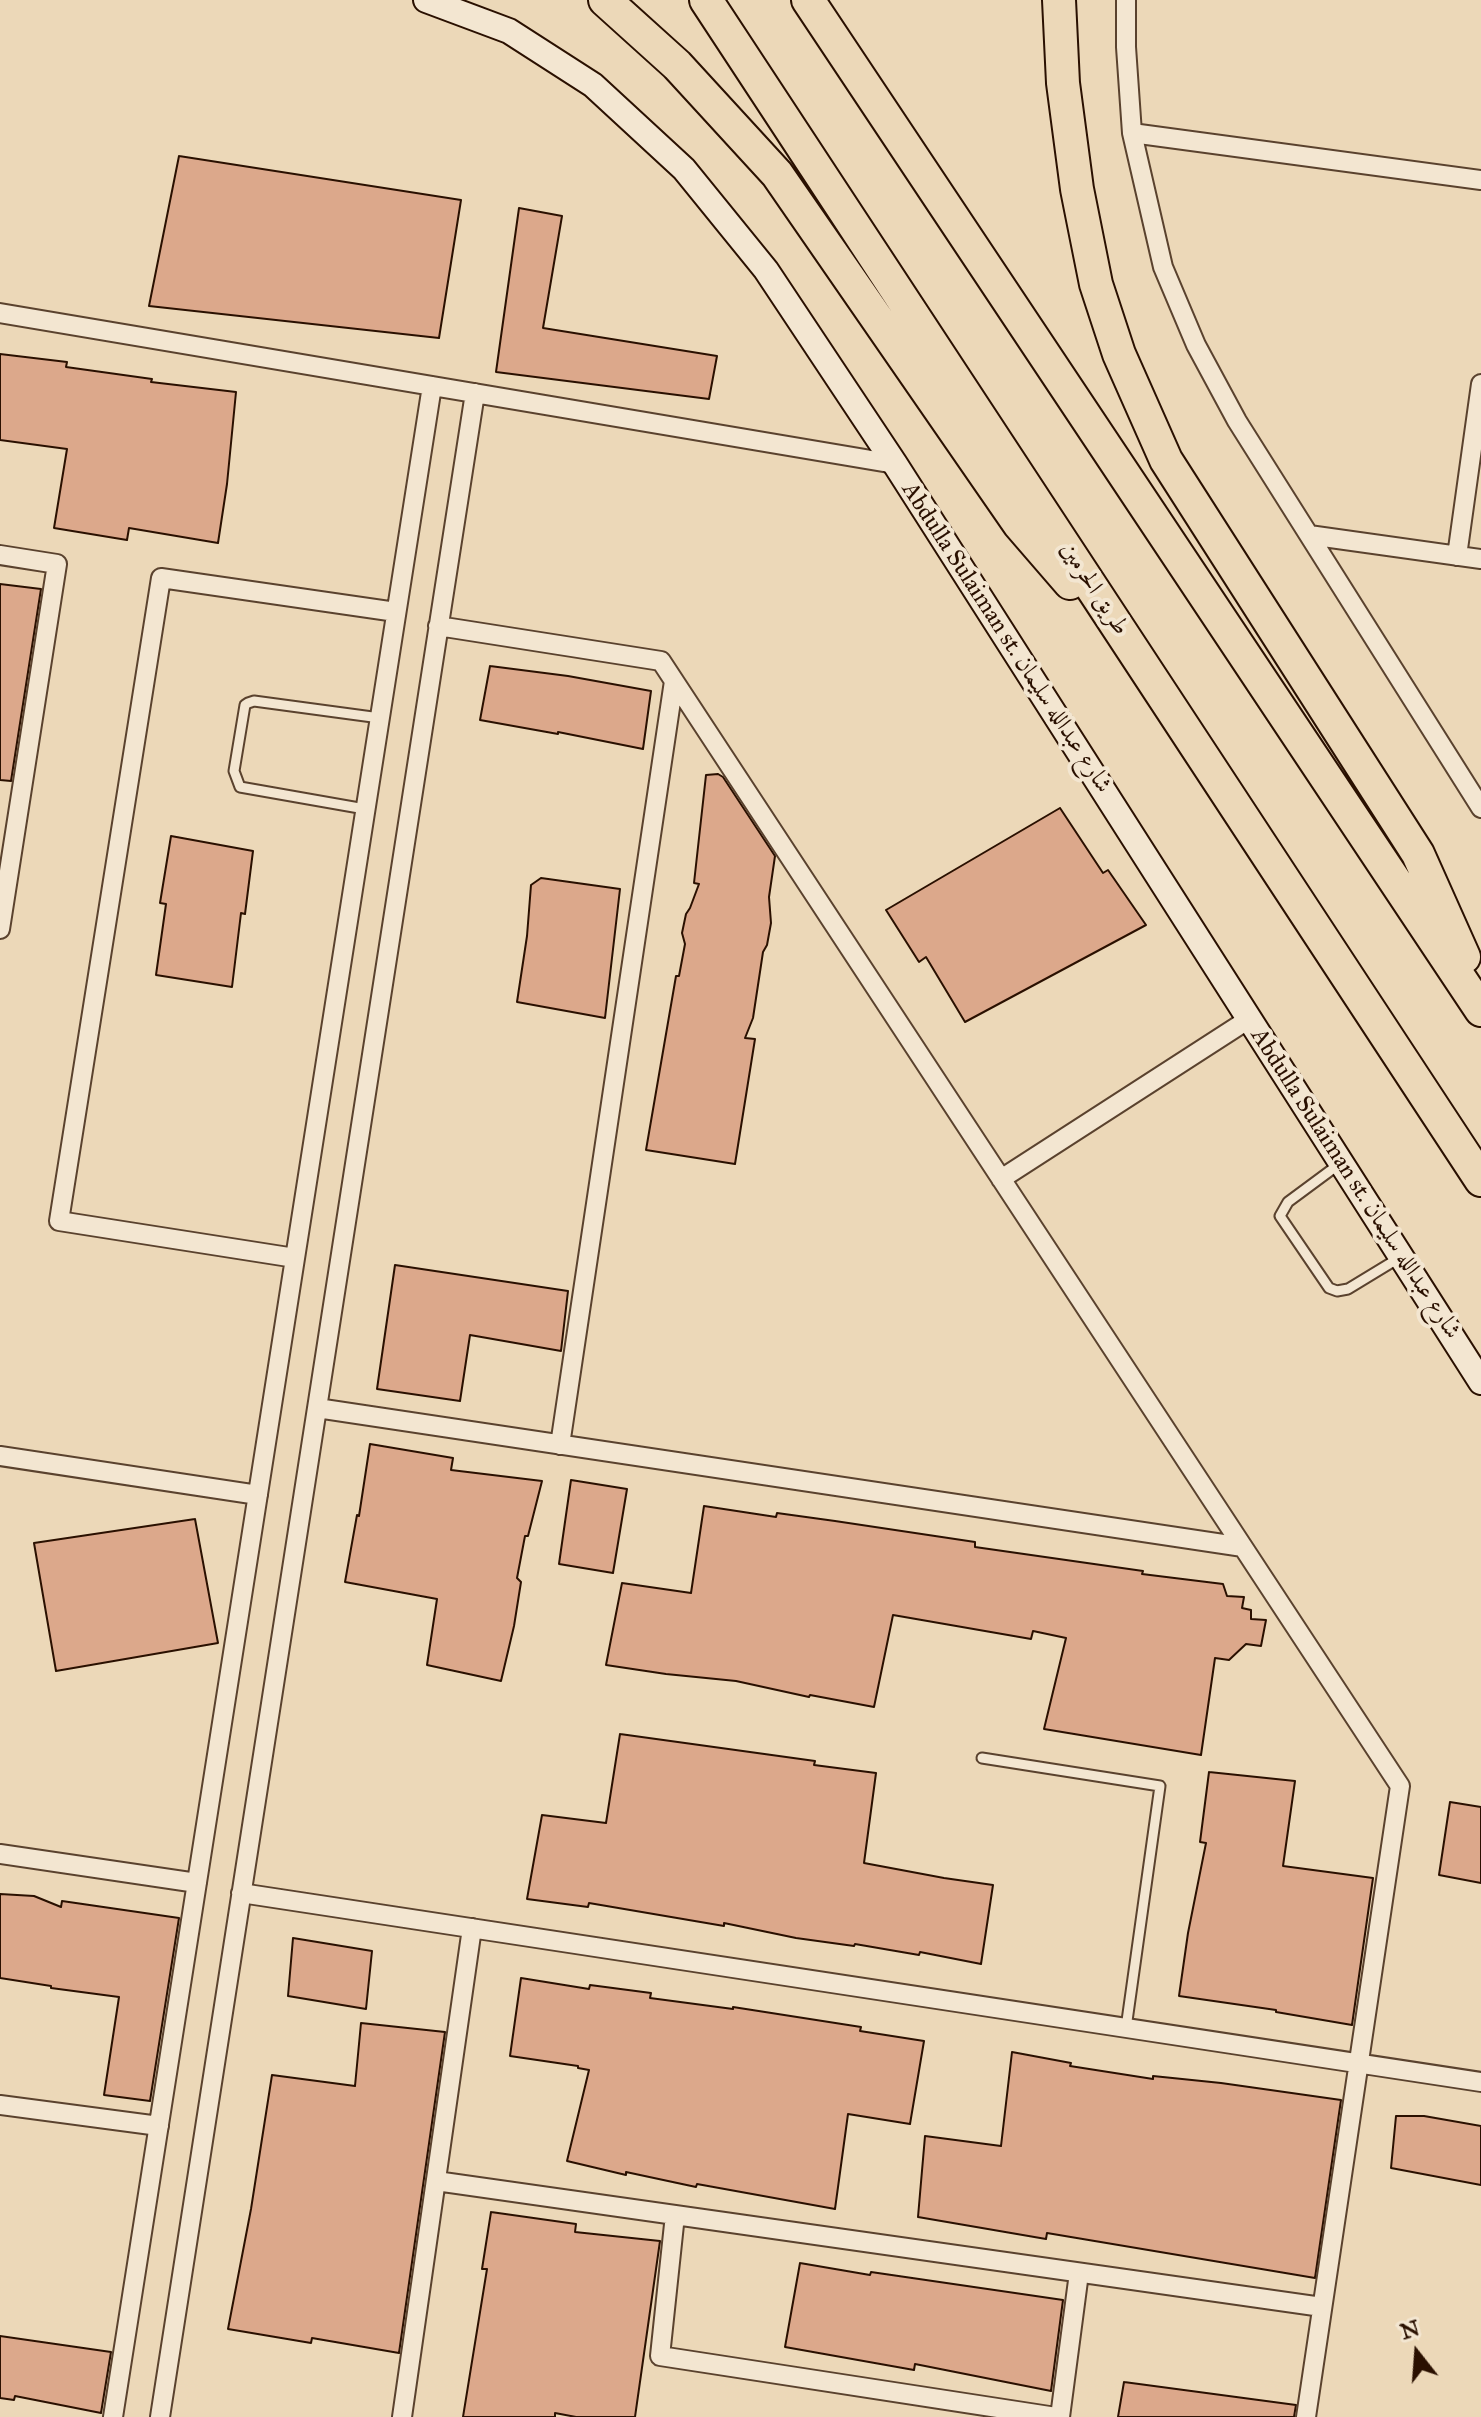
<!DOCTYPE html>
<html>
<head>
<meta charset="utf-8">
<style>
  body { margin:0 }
  #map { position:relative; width:1481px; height:2417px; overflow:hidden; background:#ecd8b8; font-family:"IM FELL Great Primer",serif }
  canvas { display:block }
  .north { position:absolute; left:1377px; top:2313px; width:80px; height:80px; -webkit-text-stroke:6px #f3e6d1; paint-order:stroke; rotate:343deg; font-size:22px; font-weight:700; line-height:32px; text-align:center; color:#2a1000 }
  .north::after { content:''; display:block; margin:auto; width:28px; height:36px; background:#2a1000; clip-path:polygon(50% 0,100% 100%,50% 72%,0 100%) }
</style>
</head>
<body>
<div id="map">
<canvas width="1481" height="2417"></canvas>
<div class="north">N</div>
</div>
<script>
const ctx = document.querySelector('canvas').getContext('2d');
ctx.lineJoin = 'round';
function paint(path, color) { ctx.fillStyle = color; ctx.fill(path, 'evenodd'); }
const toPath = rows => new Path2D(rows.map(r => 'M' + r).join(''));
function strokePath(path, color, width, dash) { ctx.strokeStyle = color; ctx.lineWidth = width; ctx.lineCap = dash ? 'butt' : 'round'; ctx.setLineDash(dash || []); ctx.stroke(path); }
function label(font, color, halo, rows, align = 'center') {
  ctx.font = font + ' "IM FELL Great Primer",Amiri,serif'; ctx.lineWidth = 8; ctx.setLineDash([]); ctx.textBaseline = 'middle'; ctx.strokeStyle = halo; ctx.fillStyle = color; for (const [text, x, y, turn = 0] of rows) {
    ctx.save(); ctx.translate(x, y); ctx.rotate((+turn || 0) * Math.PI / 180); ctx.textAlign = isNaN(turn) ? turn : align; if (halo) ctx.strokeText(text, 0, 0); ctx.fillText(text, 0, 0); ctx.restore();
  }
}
const building = toPath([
  [179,156,461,200,439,338,149,306,179,156],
  [519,208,562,216,543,328,717,356,709,399,496,372,519,208],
  [0,354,67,362,66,367,152,379,151,382,236,392,227,484,218,543,129,528,127,540,54,528,67,449,0,440,0,354],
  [0,584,41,589,11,781,0,780,0,584],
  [490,666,568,676,651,691,643,749,558,732,558,734,480,720,490,666],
  [718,774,723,777,775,856,769,897,771,923,767,945,763,952,753,1018,745,1038,755,1039,735,1164,646,1150,676,976,679,976,685,944,682,933,686,914,690,908,699,884,694,883,706,775,718,774],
  [1060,808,1103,873,1108,870,1146,925,965,1022,926,957,919,962,886,910,1060,808],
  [171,836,253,851,245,914,241,913,232,987,156,975,166,904,160,903,171,836],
  [541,878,620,889,605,1018,517,1002,527,936,531,885,541,878],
  [395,1265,568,1291,561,1351,470,1335,460,1401,377,1389,395,1265],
  [370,1444,453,1458,451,1470,542,1481,528,1536,525,1536,517,1578,521,1582,514,1626,501,1681,427,1665,437,1599,345,1582,357,1515,359,1516,370,1444],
  [571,1480,627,1489,613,1573,559,1564,571,1480],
  [704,1506,776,1517,777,1513,835,1521,975,1542,975,1547,1143,1571,1142,1574,1223,1584,1227,1596,1244,1597,1242,1608,1251,1610,1251,1619,1266,1620,1261,1646,1246,1644,1229,1660,1215,1658,1201,1755,1044,1729,1066,1638,1033,1631,1031,1639,893,1615,874,1707,810,1695,809,1697,736,1681,666,1674,606,1665,622,1583,691,1593,704,1506],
  [195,1519,218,1643,56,1671,34,1543,195,1519],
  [620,1734,815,1761,814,1765,876,1773,864,1863,944,1878,993,1885,981,1964,920,1952,919,1955,855,1944,854,1946,796,1938,724,1923,724,1926,589,1903,588,1907,527,1899,542,1815,606,1823,620,1734],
  [1209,1772,1295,1781,1283,1866,1373,1878,1352,2025,1276,2012,1276,2010,1179,1996,1188,1933,1206,1843,1200,1842,1209,1772],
  [1450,1802,1481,1807,1481,1883,1439,1875,1450,1802],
  [0,1894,34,1896,61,1907,62,1901,179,1918,150,2101,104,2095,119,1997,51,1988,51,1986,0,1978,0,1894],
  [293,1938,372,1951,366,2009,288,1996,293,1938],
  [521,1978,589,1989,590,1985,651,1993,650,1998,733,2009,733,2007,861,2027,860,2031,924,2041,910,2124,848,2114,835,2209,697,2184,696,2187,626,2172,626,2175,567,2161,589,2070,578,2068,578,2066,510,2056,521,1978],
  [361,2023,445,2032,399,2353,312,2338,311,2343,228,2329,251,2209,272,2075,355,2086,361,2023],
  [1012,2052,1071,2063,1070,2066,1153,2079,1153,2076,1221,2083,1341,2100,1315,2278,1047,2233,1046,2239,918,2217,925,2136,1001,2146,1012,2052],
  [1396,2116,1424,2116,1481,2126,1481,2185,1391,2168,1396,2116],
  [491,2212,576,2224,575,2232,660,2241,635,2417,576,2417,555,2413,555,2417,463,2417,487,2269,482,2269,491,2212],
  [800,2263,870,2275,871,2272,1063,2300,1051,2391,915,2364,914,2370,785,2347,800,2263],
  [0,2336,111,2352,101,2413,15,2396,14,2400,0,2398,0,2336],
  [1124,2382,1296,2405,1294,2417,1118,2417,1124,2382]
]);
paint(building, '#dca88b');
strokePath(building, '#2a1000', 2);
const lane = toPath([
  [365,809,240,787,234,771,245,705,248,703,254,701,380,718],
  [1338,1165,1288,1202,1280,1216,1329,1288,1337,1291,1348,1289,1399,1258],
  [982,1758,1160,1786,1126,2028]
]);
const street = toPath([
  [1126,0,1126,47,1132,133,1163,267,1196,345,1237,421,1481,808],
  [1132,133,1481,180],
  [0,313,895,464],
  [1309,535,1481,559],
  [0,555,57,564,0,929],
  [1457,556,1481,384],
  [438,626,661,661,1400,1786,1306,2417],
  [1001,1179,1249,1019],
  [295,1258,59,1221,161,578,396,612],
  [317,1408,1243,1547],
  [560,1445,674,681],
  [0,1456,258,1495],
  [0,1854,197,1883],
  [241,1893,1481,2082],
  [0,2105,159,2126],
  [436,2181,1322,2307],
  [675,2215,660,2356,1056,2417],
  [113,2417,432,386],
  [160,2417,475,393],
  [402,2417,472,1928],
  [1060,2417,1079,2273]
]);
const secondary = toPath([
  [426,0,509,31,593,85,684,169,766,270,895,464,1481,1382]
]);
const highway = toPath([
  [605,0,677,65,777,174,1019,524,1070,583],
  [706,0,1481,1180],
  [808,0,1481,1010],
  [1059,0,1063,83,1077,189,1096,284,1119,354,1166,460,1418,854,1464,957]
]);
strokePath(lane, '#5a422e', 13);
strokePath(street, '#5a422e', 22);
strokePath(secondary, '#2a1000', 28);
strokePath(highway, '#2a1000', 36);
strokePath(lane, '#f3e6d1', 9);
strokePath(street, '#f3e6d1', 18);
strokePath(secondary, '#f3e6d1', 24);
strokePath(highway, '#ecd8b8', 32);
label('24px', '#2a1000', '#f3e6d1', [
  ["طريق الحرمين",1094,589,57],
  ["Abdulla Sulaiman st. شارع عبدالله سليمان",1006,638,57],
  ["Abdulla Sulaiman st. شارع عبدالله سليمان",1355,1184,57]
]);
</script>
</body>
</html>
